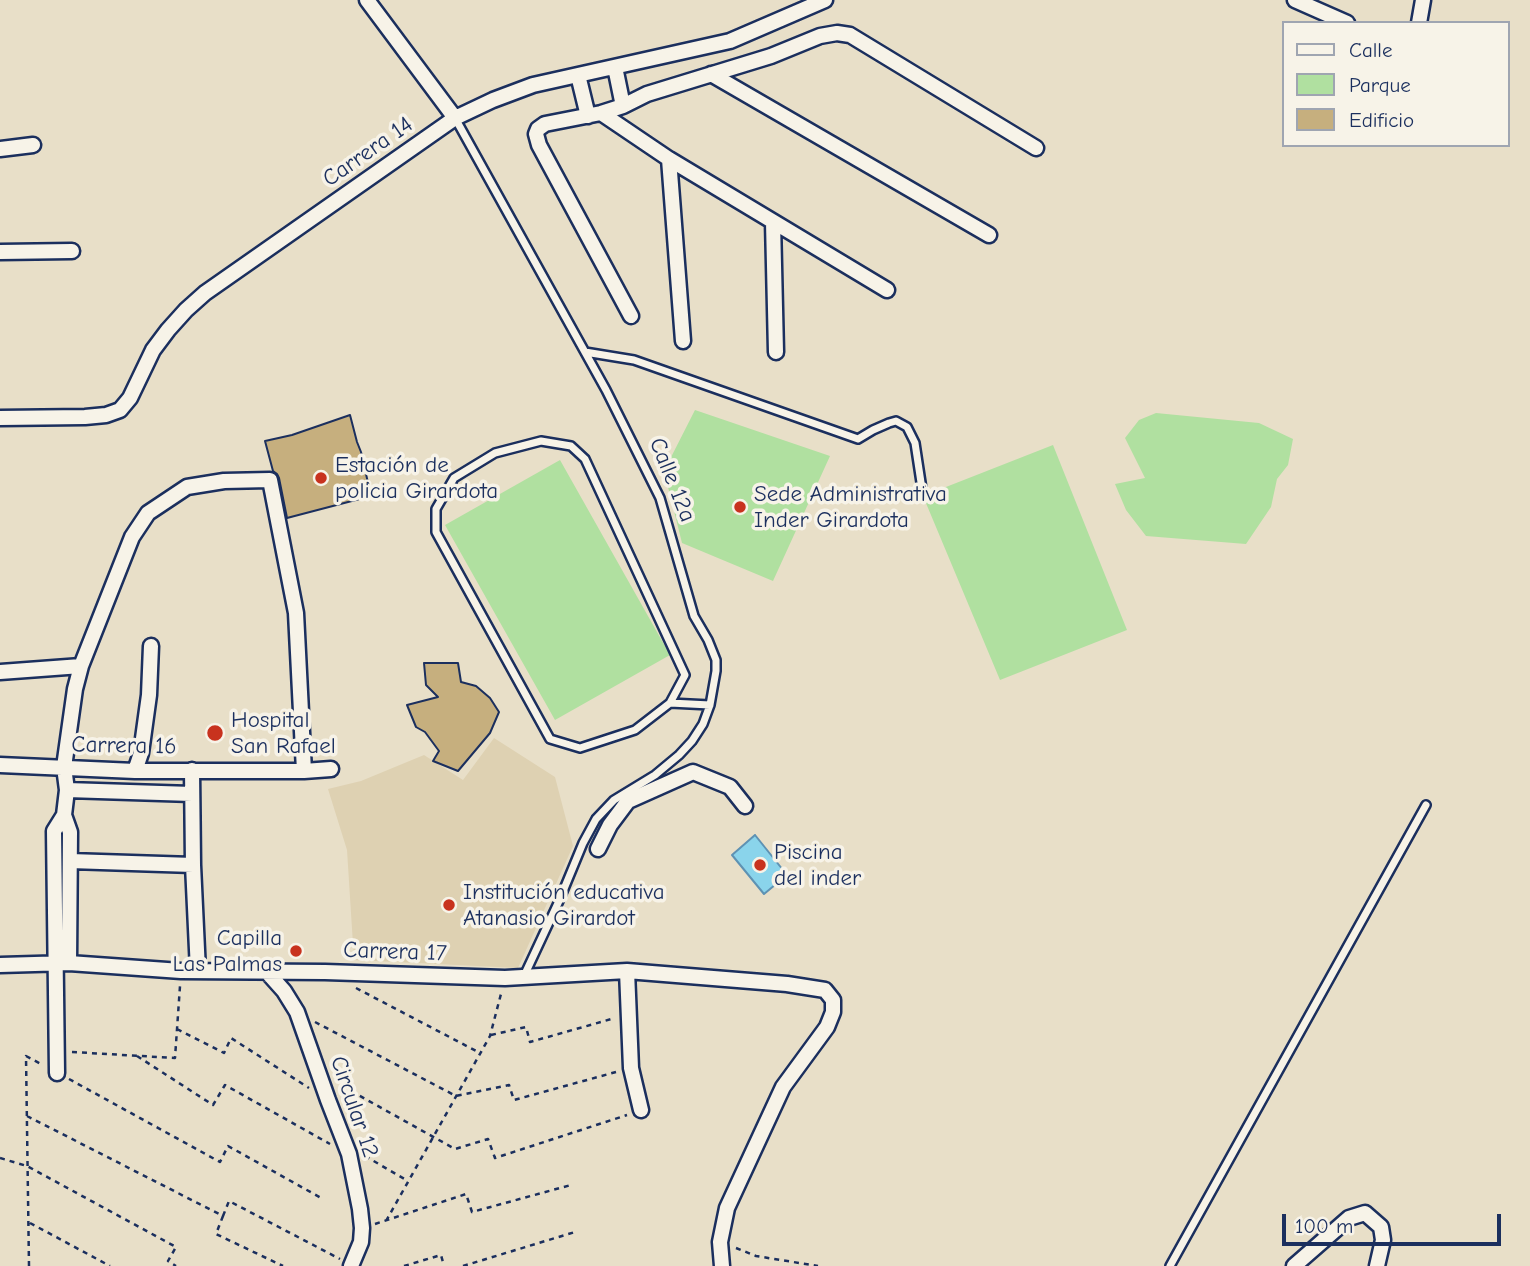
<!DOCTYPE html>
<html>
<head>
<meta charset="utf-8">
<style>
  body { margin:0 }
  #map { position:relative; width:1530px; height:1266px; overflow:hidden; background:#e8dfc8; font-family:"Comic Neue",sans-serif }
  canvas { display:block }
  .legend { position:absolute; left:1282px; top:21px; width:228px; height:126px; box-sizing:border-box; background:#f7f3e8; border:2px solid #9fa5b1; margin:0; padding:9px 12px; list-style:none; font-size:21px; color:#1b2f5e }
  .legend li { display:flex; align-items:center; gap:14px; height:35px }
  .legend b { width:35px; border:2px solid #9fa5b1 }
  .scale { position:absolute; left:1282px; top:1214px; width:219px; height:32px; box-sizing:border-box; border:4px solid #1b2f5e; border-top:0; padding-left:9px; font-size:21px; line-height:24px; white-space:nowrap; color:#1b2f5e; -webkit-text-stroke:5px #f7f3e8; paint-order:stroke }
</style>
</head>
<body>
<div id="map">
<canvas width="1530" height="1266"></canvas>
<ul class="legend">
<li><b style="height:9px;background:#f7f3e8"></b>Calle</li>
<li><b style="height:19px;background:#b0e0a0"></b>Parque</li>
<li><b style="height:19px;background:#c6af7e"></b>Edificio</li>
</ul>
<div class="scale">100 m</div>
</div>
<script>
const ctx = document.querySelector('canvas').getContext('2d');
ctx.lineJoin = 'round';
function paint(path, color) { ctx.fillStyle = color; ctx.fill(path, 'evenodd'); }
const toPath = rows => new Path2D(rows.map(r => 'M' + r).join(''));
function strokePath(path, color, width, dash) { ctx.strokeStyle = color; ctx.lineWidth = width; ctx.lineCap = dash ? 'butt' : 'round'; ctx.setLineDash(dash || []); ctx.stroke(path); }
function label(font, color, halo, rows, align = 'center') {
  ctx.font = font + ' "Comic Neue",sans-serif'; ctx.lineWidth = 7; ctx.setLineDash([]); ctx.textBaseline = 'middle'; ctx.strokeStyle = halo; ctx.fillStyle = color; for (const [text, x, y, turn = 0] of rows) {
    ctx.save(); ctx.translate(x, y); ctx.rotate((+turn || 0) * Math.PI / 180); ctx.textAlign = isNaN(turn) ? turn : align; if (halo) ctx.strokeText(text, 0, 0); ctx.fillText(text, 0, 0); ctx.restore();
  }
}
paint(toPath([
  [494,738,555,777,573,846,518,968,354,960,347,850,328,789,361,781,424,755,463,780]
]), '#ded1b2');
paint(toPath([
  [695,410,830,456,773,581,682,543,664,471],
  [1156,413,1259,423,1293,439,1288,465,1277,479,1271,507,1246,544,1146,536,1126,510,1115,484,1145,478,1125,438,1139,420],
  [1053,445,1127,630,1000,680,923,496],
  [560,460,670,655,555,720,445,525]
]), '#b0e0a0');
const water = toPath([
  [755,835,787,875,764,894,732,855,755,835]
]);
paint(water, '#8ad4eb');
strokePath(water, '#5e92b3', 2);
const building = toPath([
  [350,415,357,442,361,452,371,496,287,518,279,478,277,474,273,471,265,441,292,435,350,415],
  [424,663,458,663,461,682,476,686,490,698,499,712,490,733,458,771,433,761,439,751,425,732,416,727,407,705,438,697,426,685,424,663]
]);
paint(building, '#c6af7e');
strokePath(building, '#1b2f5e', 2);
const service = toPath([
  [455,118,606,390,660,498,694,616,708,640,716,660,716,671,710,705,703,724,692,741,679,755,655,775,614,800,596,819,583,843,559,901,524,976],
  [585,352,634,360,858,439,873,430,889,423,896,421,907,427,915,443,922,489],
  [670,703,685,675,585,459,571,446,541,441,495,453,454,478,436,509,436,532,550,739,580,748,635,730,670,703,710,705],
  [1170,1266,1426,805]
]);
const minor = toPath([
  [367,0,455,118],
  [1295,0,1347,23],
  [1419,23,1423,0],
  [615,67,623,106],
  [711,74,989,235],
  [578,75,588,116],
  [601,113,669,159,887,290],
  [0,149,33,145],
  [669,159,683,341],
  [773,222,776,352],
  [0,252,72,251],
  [631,316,539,145,536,134,538,129,545,124,601,113,623,106,647,94,771,56,820,36,837,33,850,35,1036,148],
  [0,418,85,417,106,415,120,410,130,398,153,350,168,330,186,310,205,293,455,118,493,100,533,85,730,41,825,0],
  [0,672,81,666],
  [0,765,135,771,304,771,331,769],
  [192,770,193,865,198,971],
  [135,771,141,753,149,695,151,646],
  [67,790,192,794],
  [64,815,70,832,69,963],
  [598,849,610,825,628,801,693,772,730,787,745,806],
  [70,861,193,865],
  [0,965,69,963,181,971,325,972,505,978,627,971,787,984,825,990,833,1000,833,1012,827,1027,783,1087,727,1208,720,1242,722,1266],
  [627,971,631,1068,641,1110],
  [267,972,284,991,297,1012,328,1100,349,1154,360,1209,362,1228,361,1242,351,1266],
  [57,1073,54,831,64,815,67,790,64,767,75,689,81,666,132,537,148,513,187,487,224,481,270,480,296,613,304,771],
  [1294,1266,1349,1218,1365,1213,1381,1227,1383,1240,1377,1266]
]);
strokePath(service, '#1b2f5e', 12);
strokePath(minor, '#1b2f5e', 19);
strokePath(toPath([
  [356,988,480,1053],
  [315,1022,456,1096,509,1085,514,1100,616,1072],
  [177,1029,224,1053,231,1038,309,1088],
  [491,1035,526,1027,530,1042,615,1018],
  [72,1052,175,1058,180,986],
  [137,1056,213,1105,225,1085,330,1144],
  [69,1079,220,1162,228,1146,323,1199],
  [342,1095,351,1091,455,1149,488,1139,495,1158,627,1115],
  [27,1116,223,1216,229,1201,340,1259],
  [365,1156,408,1181],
  [0,1158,27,1166,176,1247,168,1261,176,1266],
  [223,1216,216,1234,283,1266],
  [386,1221,490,1036,502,990],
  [30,1223,110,1266],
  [375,1224,466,1194,472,1212,571,1185],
  [736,1248,756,1256,818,1266],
  [29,1266,26,1056,41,1064],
  [404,1266,441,1255,444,1266],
  [463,1266,575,1232]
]), '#1b2f5e', 2.5, [5, 5]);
strokePath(service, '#f7f3e8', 7);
strokePath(minor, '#f7f3e8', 14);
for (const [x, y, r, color] of [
  [321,478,7,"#c8321e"],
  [740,507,7,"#c8321e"],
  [215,733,9,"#c8321e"],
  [760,865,7,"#c8321e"],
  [449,905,7,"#c8321e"],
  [296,951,7,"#c8321e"]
]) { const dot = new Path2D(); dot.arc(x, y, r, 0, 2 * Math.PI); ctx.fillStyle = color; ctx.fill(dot); strokePath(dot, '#f7f3e8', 2.5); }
label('23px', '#1b2f5e', '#f7f3e8', [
  ["Carrera 14",368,152,-35],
  ["Calle 12a",672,480,68],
  ["Carrera 16",124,746,1],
  ["Carrera 17",395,952,2],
  ["Circular 12",354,1107,71]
]);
label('23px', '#1b2f5e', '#f7f3e8', [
  ["Estación de",335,465],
  ["policia Girardota",335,491],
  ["Sede Administrativa",754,494],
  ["Inder Girardota",754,520],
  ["Hospital",231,720],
  ["San Rafael",231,746],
  ["Piscina",774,852],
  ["del inder",774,878],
  ["Institución educativa",463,892],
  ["Atanasio Girardot",463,918],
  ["Capilla",282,938,"right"],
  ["Las Palmas",282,964,"right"]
], 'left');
</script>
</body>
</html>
